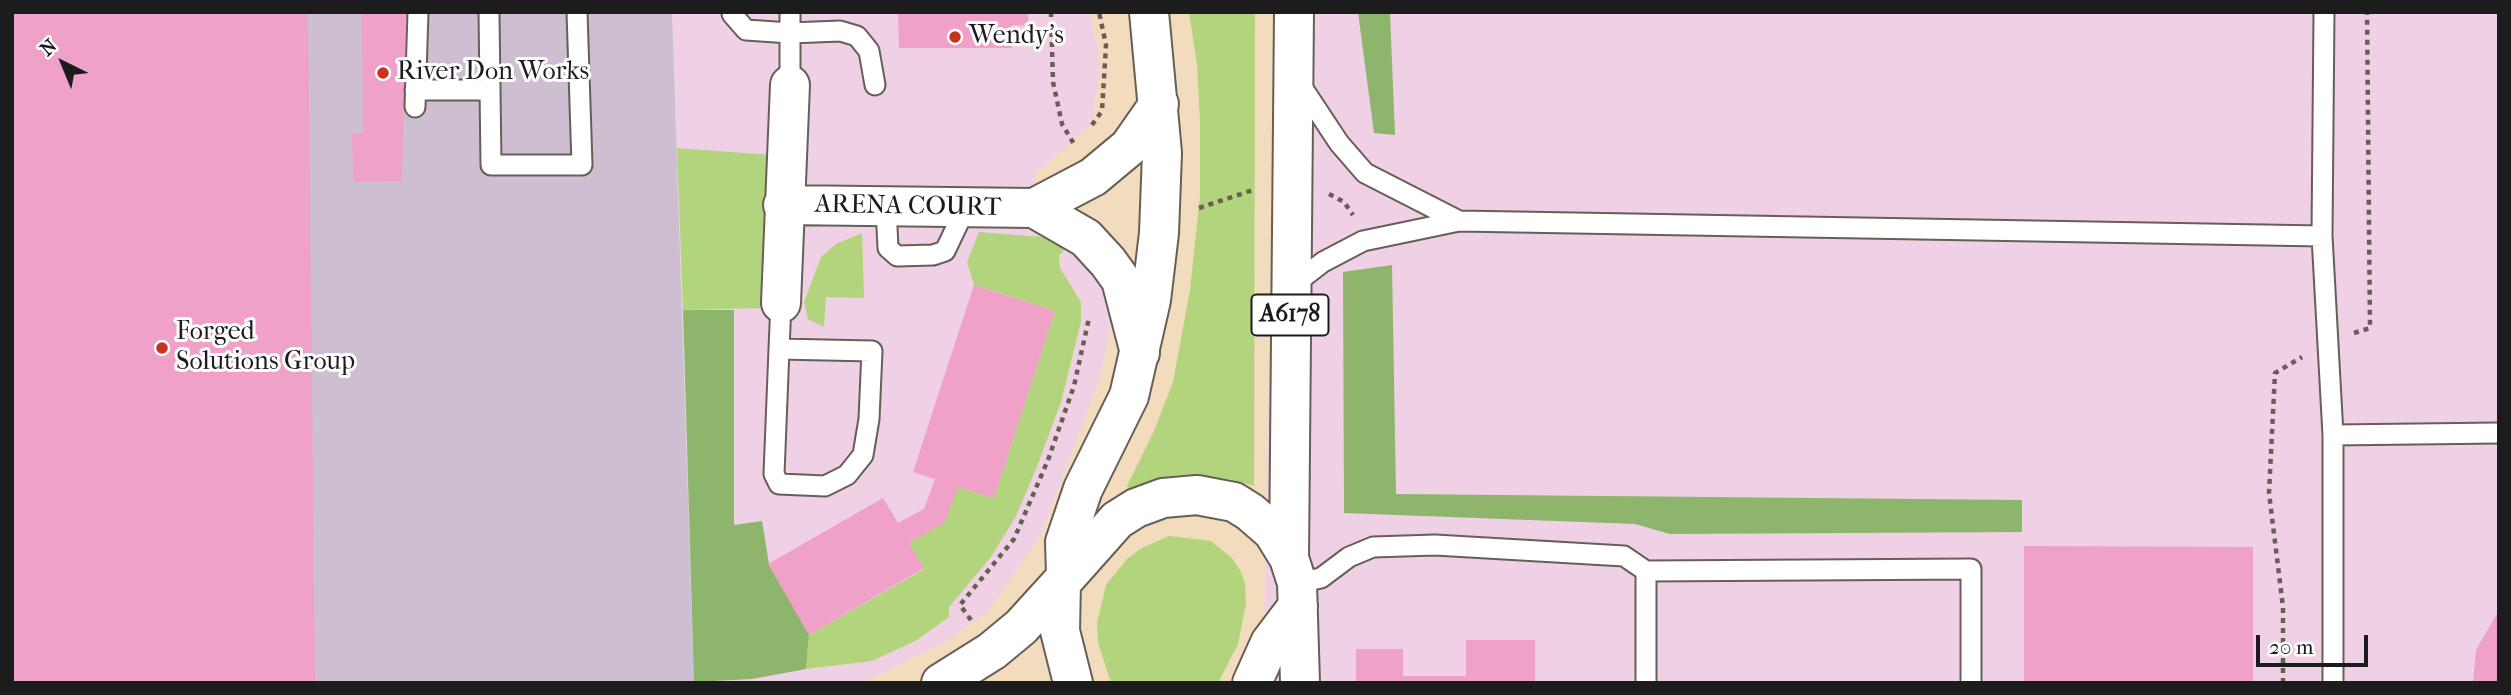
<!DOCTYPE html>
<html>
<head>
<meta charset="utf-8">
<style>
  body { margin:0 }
  #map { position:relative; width:2511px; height:695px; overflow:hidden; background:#f3dcbe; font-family:"IM FELL French Canon",serif }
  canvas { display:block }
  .frame { position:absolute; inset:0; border:14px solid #1c1c1c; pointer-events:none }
  .north { position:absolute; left:28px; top:28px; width:70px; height:70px; -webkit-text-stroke:5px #fff; paint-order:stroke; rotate:317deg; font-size:19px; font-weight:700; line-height:28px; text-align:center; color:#1c1c1c }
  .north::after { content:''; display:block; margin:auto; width:24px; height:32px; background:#1c1c1c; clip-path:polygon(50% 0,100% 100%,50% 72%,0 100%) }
  .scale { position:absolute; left:2256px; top:635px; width:112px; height:32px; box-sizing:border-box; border:4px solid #1c1c1c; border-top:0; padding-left:9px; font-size:21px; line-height:24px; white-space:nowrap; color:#1c1c1c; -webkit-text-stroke:5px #fff; paint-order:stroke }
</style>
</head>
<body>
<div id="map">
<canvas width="2511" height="695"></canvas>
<div class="frame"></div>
<div class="north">N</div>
<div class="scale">20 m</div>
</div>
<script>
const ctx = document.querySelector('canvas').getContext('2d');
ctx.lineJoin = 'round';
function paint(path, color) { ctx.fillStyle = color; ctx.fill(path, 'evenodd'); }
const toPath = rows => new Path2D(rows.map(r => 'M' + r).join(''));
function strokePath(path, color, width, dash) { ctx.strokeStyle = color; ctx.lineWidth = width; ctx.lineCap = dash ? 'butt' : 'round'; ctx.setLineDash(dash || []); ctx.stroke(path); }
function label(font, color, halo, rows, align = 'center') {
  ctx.font = font + ' "IM FELL French Canon",serif'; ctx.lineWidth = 6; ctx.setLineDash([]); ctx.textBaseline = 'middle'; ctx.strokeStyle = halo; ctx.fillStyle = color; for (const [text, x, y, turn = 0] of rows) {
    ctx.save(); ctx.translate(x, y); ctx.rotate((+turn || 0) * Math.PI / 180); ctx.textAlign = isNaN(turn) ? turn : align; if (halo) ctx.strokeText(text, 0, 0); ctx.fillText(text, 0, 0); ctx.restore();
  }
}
paint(toPath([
  [672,12,1090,12,1101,65,1091,125,1036,173,1026,222,1100,266,1117,296,1100,378,1041,535,988,611,946,642,861,683,694,682],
  [1276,12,2499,12,2499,683,1263,683]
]), '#f0d0e4');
paint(toPath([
  [12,12,672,12,694,682,12,683]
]), '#cebed1');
paint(toPath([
  [1189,12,1255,12,1254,486,1229,479,1181,475,1129,491,1127,486,1154,431,1173,382,1190,290,1200,196,1200,121,1197,64],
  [677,148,771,155,763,308,683,310],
  [979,232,1042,237,1066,248,1059,256,1060,268,1081,302,1081,322,1061,402,1038,464,1016,516,991,557,949,607,949,617,917,640,872,661,806,669,809,635,924,569,909,543,958,487,994,498,1055,311,974,285,967,262],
  [862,233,864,298,826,297,824,327,808,319,804,302,821,257,836,244],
  [1169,536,1211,541,1232,558,1240,570,1245,584,1246,604,1238,644,1218,683,1111,683,1098,643,1097,623,1106,585,1127,559,1140,549]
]), '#b2d47d');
paint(toPath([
  [1358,12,1390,12,1395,135,1374,133],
  [1392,265,1396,494,2022,500,2022,532,1670,534,1635,524,1344,513,1343,272],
  [683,310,734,310,734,525,762,521,769,564,809,635,806,669,752,679,694,682]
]), '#8db66c');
paint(toPath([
  [12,12,308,12,315,683,12,683],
  [362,12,406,12,402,181,354,182,351,134,363,133],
  [898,12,1028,12,1028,26,1012,25,1012,48,899,48],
  [974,285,1055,311,994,498,958,487,945,522,909,543,924,568,809,635,768,564,883,498,898,523,924,509,935,479,913,472],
  [2024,546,2253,547,2253,683,2024,683],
  [2499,610,2499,683,2473,683,2476,650],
  [1466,640,1535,640,1535,683,1356,683,1356,649,1403,649,1403,676,1466,676]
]), '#efa1c7');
const lane = toPath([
  [489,12,491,165,582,165,577,12],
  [2324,12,2322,236,2333,435,2333,683],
  [732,14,746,30,790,33,840,31,857,36,869,51,875,85],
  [1298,81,1339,143,1365,173,1459,221],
  [790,85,790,12],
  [415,90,490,90],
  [415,107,418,12],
  [886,207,888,248,897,256,933,255,945,251,966,207],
  [1292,286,1323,262,1363,241,1459,221,2322,236],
  [779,349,872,351,869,419,863,455,847,475,825,486,779,484,774,474,779,349,781,303],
  [2333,435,2499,433],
  [1646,571,1971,569,1971,683],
  [1297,583,1321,578,1349,557,1373,547,1435,545,1624,556,1646,571,1646,683]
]);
const street = toPath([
  [783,205,1034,208,1093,177,1129,147,1159,104],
  [1034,208,1086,238,1108,262,1121,280,1140,353],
  [781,303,790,85]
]);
const primary = toPath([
  [1289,558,1294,12],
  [1066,576,1065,542,1083,489,1129,396,1151,300,1159,233,1162,153,1149,12],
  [941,683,992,651,1021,627,1061,583],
  [1073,683,1060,631,1061,583,1117,520,1136,508,1163,498,1197,495,1234,502,1250,512,1273,532,1289,558,1297,583,1300,683],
  [1252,683,1270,643,1298,606]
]);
strokePath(lane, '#675f55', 23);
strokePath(street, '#675f55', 42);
strokePath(primary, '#675f55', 42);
strokePath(toPath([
  [1051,12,1053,82,1062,124,1074,144],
  [1092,125,1102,111,1106,45,1099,12],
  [1329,194,1344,202,1353,215],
  [1199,208,1253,190],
  [2354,333,2370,328,2367,12],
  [971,620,960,605,1014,539,1048,460,1074,386,1089,318],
  [2283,683,2283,607,2269,493,2275,373,2302,357]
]), '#675f55', 4.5, [5, 5]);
strokePath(lane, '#fff', 19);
strokePath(street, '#fff', 38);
strokePath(primary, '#fff', 38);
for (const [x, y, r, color] of [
  [955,37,7,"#c8321e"],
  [383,73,7,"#c8321e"],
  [162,348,7,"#c8321e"]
]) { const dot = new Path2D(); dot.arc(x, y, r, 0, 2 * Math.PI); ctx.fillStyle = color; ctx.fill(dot); strokePath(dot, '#fff', 2.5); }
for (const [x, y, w] of [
  [1290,315,77]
]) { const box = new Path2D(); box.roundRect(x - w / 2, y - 20.5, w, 41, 5); ctx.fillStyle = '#fff'; ctx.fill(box); strokePath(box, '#1c1c1c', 2); }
label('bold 24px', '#1c1c1c', null, [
  ["A6178",1290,315]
]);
label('26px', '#1c1c1c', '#fff', [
  ["Wendy's",969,37],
  ["River Don Works",397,73],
  ["Forged",176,333],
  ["Solutions Group",176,363]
], 'left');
label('26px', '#1c1c1c', '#fff', [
  ["ARENA COURT",908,207,1]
]);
</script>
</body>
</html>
